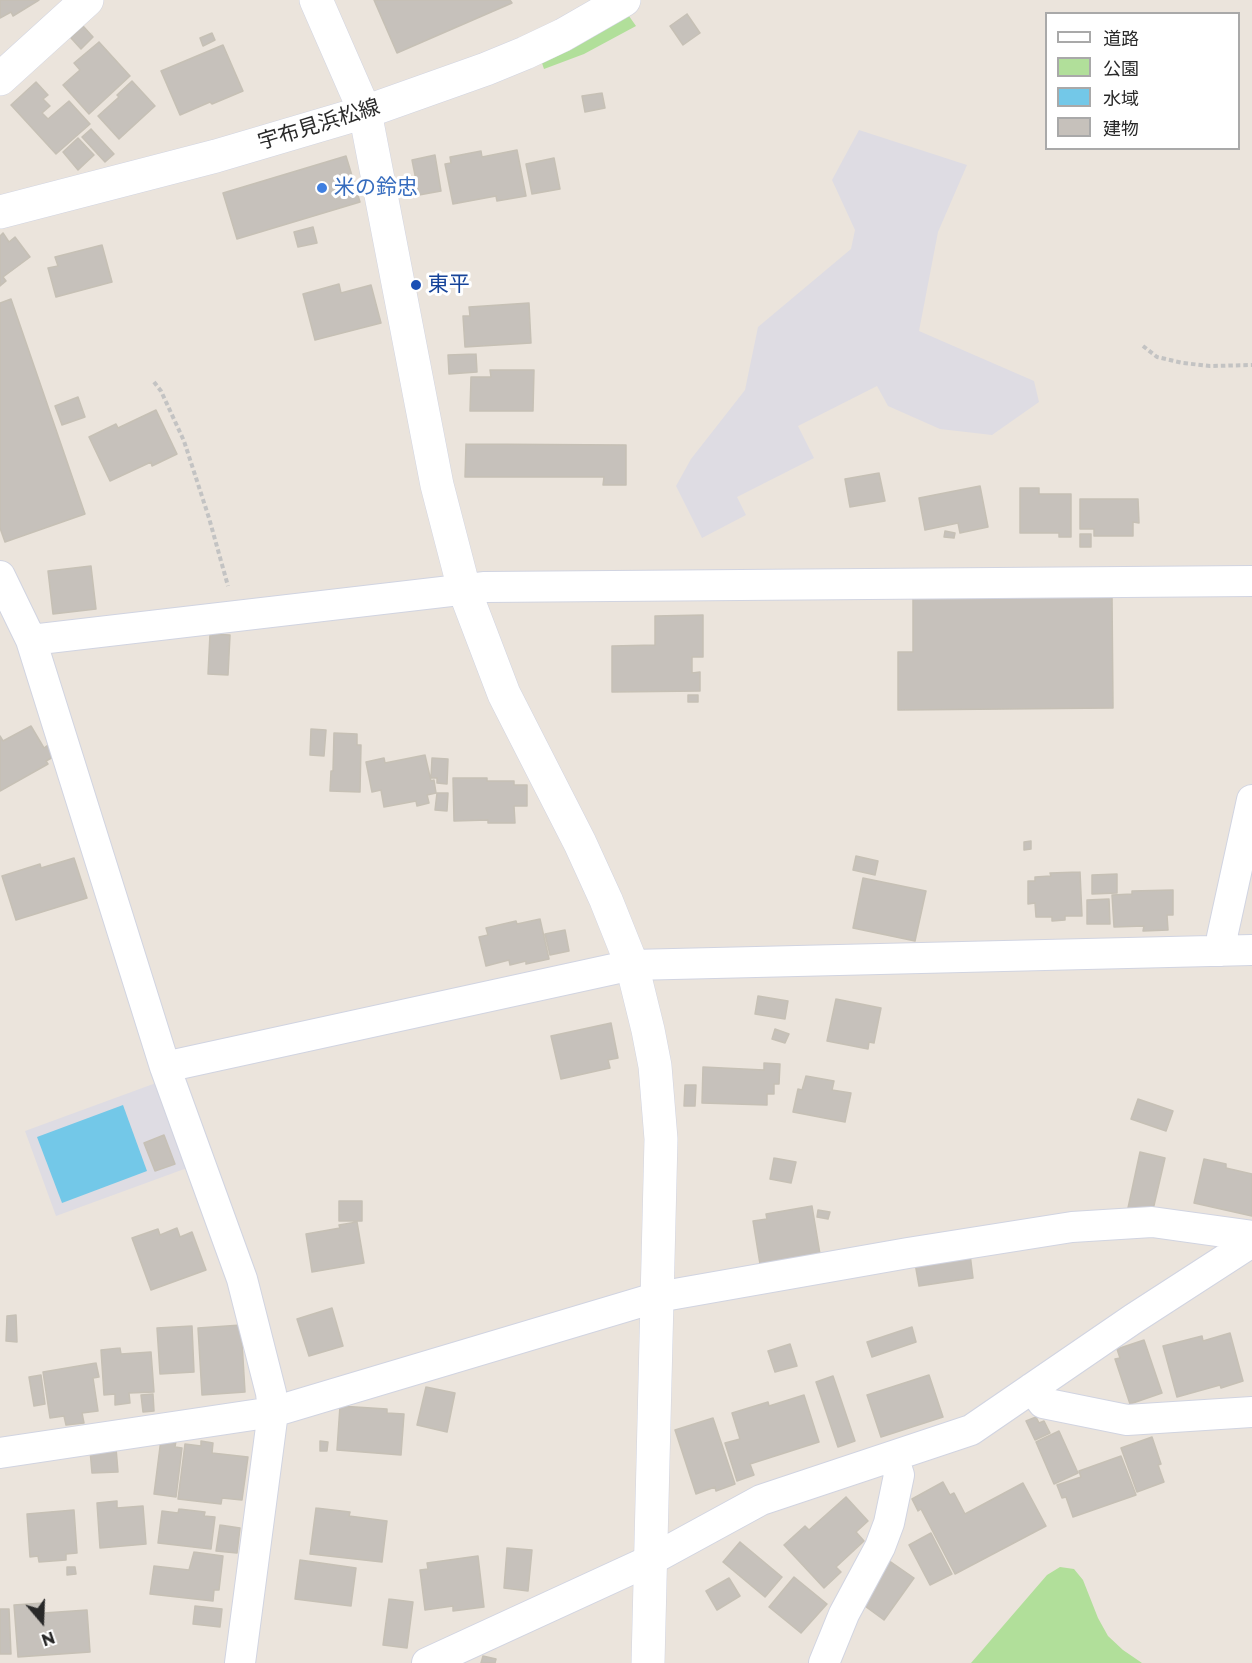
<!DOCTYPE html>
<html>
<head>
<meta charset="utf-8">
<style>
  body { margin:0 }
  #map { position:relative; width:1252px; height:1663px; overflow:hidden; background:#ebe4dc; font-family:Montserrat,"Noto Sans JP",sans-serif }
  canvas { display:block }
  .legend { position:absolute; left:1045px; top:12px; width:195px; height:138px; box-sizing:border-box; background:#fff; border:2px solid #a9a9a9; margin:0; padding:8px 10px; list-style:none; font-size:18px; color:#292929 }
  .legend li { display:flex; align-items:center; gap:12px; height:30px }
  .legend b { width:30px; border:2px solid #a9a9a9 }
  .north { position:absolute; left:12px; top:1591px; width:60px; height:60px; -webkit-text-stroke:4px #fff; paint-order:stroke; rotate:161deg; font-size:16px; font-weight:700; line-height:24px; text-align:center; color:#292929 }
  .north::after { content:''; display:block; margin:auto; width:21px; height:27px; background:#292929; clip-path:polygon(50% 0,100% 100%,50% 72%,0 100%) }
</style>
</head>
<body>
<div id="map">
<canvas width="1252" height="1663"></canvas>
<ul class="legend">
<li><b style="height:8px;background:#fff"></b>道路</li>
<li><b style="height:16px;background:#b1df9a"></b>公園</li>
<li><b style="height:16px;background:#73c8e8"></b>水域</li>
<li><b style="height:16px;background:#c6c1bb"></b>建物</li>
</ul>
<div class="north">N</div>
</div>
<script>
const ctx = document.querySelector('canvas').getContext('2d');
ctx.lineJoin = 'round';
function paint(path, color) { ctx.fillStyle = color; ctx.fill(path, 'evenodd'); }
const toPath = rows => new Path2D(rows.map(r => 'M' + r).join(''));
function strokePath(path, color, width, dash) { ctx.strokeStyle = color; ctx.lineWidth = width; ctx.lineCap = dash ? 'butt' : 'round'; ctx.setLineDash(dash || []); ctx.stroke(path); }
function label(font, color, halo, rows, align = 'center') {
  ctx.font = font + ' Montserrat,"Noto Sans JP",sans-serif'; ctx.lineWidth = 6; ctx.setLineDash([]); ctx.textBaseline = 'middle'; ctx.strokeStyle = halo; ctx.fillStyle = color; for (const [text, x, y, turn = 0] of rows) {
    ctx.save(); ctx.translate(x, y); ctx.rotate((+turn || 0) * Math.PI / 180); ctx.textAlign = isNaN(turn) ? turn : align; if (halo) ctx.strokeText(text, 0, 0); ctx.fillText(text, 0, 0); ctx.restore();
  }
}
paint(toPath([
  [859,130,967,165,938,232,919,331,1034,381,1039,402,992,435,940,429,888,406,877,386,798,426,814,458,737,497,746,515,702,538,676,486,691,459,745,390,758,327,851,249,855,230,832,180],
  [156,1083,187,1168,56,1216,25,1131]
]), '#dedce3');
paint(toPath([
  [629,16,636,26,584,54,544,69,542,63,570,50],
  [1060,1567,1074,1569,1083,1580,1098,1618,1108,1636,1123,1650,1142,1663,971,1663,1047,1575]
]), '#b1df9a');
paint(toPath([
  [123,1105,147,1171,62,1203,37,1137]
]), '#73c8e8');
const building = toPath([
  [0,0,39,0,13,16,11,12,0,18,0,0],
  [374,0,510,0,512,3,397,53,374,0],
  [687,14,700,33,683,45,670,26,687,14],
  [83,26,93,37,81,49,71,38,83,26],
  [212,33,215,40,203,46,200,38,212,33],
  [99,42,130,76,89,114,63,85,80,70,74,63,99,42],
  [223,45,243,91,212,104,210,102,180,115,161,71,223,45],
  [132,81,155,106,119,139,98,116,119,97,117,95,132,81],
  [36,82,48,95,43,99,50,106,42,113,48,119,69,101,90,124,56,154,11,105,36,82],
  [602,93,605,108,585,112,582,96,602,93],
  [91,129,114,154,105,162,82,137,91,129],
  [78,138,94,155,78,170,63,152,78,138],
  [517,150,526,196,497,201,496,196,453,204,445,164,451,163,450,157,481,151,482,157,517,150],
  [435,155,441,191,419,195,412,160,435,155],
  [346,156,360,202,237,239,223,193,346,156],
  [554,158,560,189,532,194,526,164,554,158],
  [313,227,317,243,298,247,294,232,313,227],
  [3,233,9,242,15,237,30,257,3,277,6,281,0,286,0,236,3,233],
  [102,245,112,282,56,297,48,268,58,266,55,257,102,245],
  [339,284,341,293,371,285,381,323,315,340,303,294,339,284],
  [11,299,85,514,5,542,0,528,0,303,11,299],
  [529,303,531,343,465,347,463,316,470,316,469,307,529,303],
  [476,354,477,372,449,374,448,355,476,354],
  [490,370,534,370,533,411,470,411,471,377,491,377,490,370],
  [78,397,85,417,62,425,55,406,78,397],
  [156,410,177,454,152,466,151,462,110,481,89,437,116,424,118,428,156,410],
  [466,444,626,445,626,485,603,485,604,477,465,477,466,444],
  [879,473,885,501,850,507,845,479,879,473],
  [980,486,988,527,960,533,958,523,925,530,919,498,980,486],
  [1020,488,1039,488,1039,494,1071,494,1071,537,1059,537,1059,533,1020,533,1020,488],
  [1080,499,1138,499,1139,523,1133,522,1133,536,1094,536,1094,529,1080,529,1080,499],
  [945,531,955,533,954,538,944,537,945,531],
  [1080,534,1091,534,1091,547,1080,547,1080,534],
  [91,566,96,609,53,614,48,571,91,566],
  [1112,595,1113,708,898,710,898,652,913,652,913,597,1112,595],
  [703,615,703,657,692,657,692,673,700,672,700,691,612,692,612,646,655,645,655,616,703,615],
  [210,634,230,635,228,675,208,674,210,634],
  [688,695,698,695,698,702,688,702,688,695],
  [31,726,44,748,48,745,55,756,46,761,48,764,0,791,0,736,3,741,31,726],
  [311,729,326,730,324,756,310,755,311,729],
  [334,733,357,734,357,745,361,745,360,792,330,791,331,771,333,771,334,733],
  [425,755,431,781,434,780,436,793,427,795,429,803,417,806,416,801,384,807,381,790,372,792,366,762,384,758,385,763,425,755],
  [432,758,448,759,447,784,437,783,437,778,431,778,432,758],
  [453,778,487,778,487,781,514,781,514,785,527,785,527,806,514,806,515,823,488,823,488,820,454,821,453,778],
  [437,793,448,793,447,811,435,810,437,793],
  [1031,841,1031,849,1024,850,1024,842,1031,841],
  [856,856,878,861,875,875,853,870,856,856],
  [74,858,87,898,16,920,2,876,40,864,41,868,74,858],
  [1080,872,1082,916,1065,916,1065,920,1052,921,1052,917,1036,917,1035,903,1028,904,1028,881,1035,881,1035,877,1051,876,1050,873,1080,872],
  [1117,874,1117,893,1092,894,1092,875,1117,874],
  [863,878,926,891,915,941,853,928,863,878],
  [1173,890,1173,915,1167,915,1168,930,1143,931,1144,926,1114,927,1112,895,1132,894,1132,891,1173,890],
  [1109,899,1110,924,1087,924,1087,900,1109,899],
  [540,919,549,959,526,964,526,961,510,965,509,960,486,966,479,937,488,935,486,928,516,921,517,924,540,919],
  [565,930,569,951,550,955,545,934,565,930],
  [758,996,788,1001,785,1019,755,1014,758,996],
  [836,999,881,1008,874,1043,869,1042,868,1049,827,1041,836,999],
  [611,1023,618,1058,608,1060,610,1068,561,1079,551,1036,611,1023],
  [775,1029,789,1034,785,1043,772,1039,775,1029],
  [764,1063,780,1064,779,1084,774,1084,774,1094,767,1094,767,1105,702,1103,703,1067,764,1070,764,1063],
  [806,1076,834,1081,832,1090,851,1093,845,1122,793,1112,798,1089,802,1090,806,1076],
  [685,1085,696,1085,695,1106,684,1106,685,1085],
  [1138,1099,1173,1111,1166,1131,1131,1119,1138,1099],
  [164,1135,175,1164,155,1171,144,1143,164,1135],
  [1140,1152,1165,1158,1152,1214,1128,1208,1140,1152],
  [774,1158,796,1162,791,1183,770,1179,774,1158],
  [1204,1159,1226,1164,1226,1168,1252,1174,1252,1216,1194,1203,1204,1159],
  [339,1201,362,1201,362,1221,339,1221,339,1201],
  [812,1206,820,1254,760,1264,753,1221,767,1219,766,1214,812,1206],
  [818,1210,830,1212,828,1219,817,1217,818,1210],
  [357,1222,364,1263,312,1272,306,1234,340,1228,339,1225,357,1222],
  [177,1228,180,1237,192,1232,206,1270,151,1290,132,1238,158,1229,160,1235,177,1228],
  [970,1254,973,1278,919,1286,915,1263,970,1254],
  [332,1308,343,1346,309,1356,297,1319,332,1308],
  [16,1315,17,1342,6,1341,7,1316,16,1315],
  [241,1325,245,1392,202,1395,198,1328,241,1325],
  [192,1326,194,1372,160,1374,157,1328,192,1326],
  [912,1327,916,1342,872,1357,867,1342,912,1327],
  [1230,1333,1243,1381,1221,1388,1220,1385,1177,1397,1163,1346,1202,1336,1203,1341,1230,1333],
  [1144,1340,1162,1393,1130,1404,1115,1359,1120,1358,1117,1349,1144,1340],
  [790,1344,797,1366,775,1372,768,1351,790,1344],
  [120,1348,121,1354,151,1352,154,1392,129,1393,130,1403,115,1405,115,1394,104,1395,101,1350,120,1348],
  [96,1363,99,1377,93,1378,98,1411,82,1413,84,1423,66,1425,64,1416,50,1418,43,1372,96,1363],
  [41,1375,45,1404,34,1406,29,1377,41,1375],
  [929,1375,943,1417,881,1437,867,1395,929,1375],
  [833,1376,855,1441,838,1447,816,1382,833,1376],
  [426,1387,455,1393,447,1432,417,1425,426,1387],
  [153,1394,154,1411,143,1412,141,1395,153,1394],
  [804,1395,819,1442,750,1464,754,1475,737,1481,725,1443,740,1439,732,1413,768,1402,769,1406,804,1395],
  [340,1406,387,1409,387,1413,404,1414,401,1455,337,1450,340,1406],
  [1036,1417,1039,1423,1044,1421,1050,1433,1035,1440,1026,1421,1036,1417],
  [713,1418,735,1484,716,1491,715,1487,696,1494,675,1430,713,1418],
  [1059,1431,1078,1473,1054,1484,1036,1442,1059,1431],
  [1152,1437,1161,1464,1158,1465,1164,1482,1137,1492,1121,1448,1152,1437],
  [161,1439,176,1441,175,1447,182,1448,176,1497,154,1494,161,1439],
  [201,1441,213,1443,212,1453,248,1457,242,1500,222,1498,221,1504,178,1499,185,1444,201,1446,201,1441],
  [320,1441,328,1442,327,1451,320,1451,320,1441],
  [116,1448,118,1472,92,1473,90,1450,116,1448],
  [1121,1456,1136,1495,1073,1517,1066,1497,1062,1498,1057,1485,1081,1477,1079,1471,1121,1456],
  [943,1482,950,1495,954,1493,965,1514,1023,1483,1046,1526,955,1574,921,1509,918,1511,912,1499,943,1482],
  [846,1497,868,1521,856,1532,864,1541,836,1567,841,1572,824,1588,784,1545,805,1526,809,1530,846,1497],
  [117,1501,117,1508,143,1506,146,1544,100,1548,97,1503,117,1501],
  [316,1508,350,1512,349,1516,387,1521,382,1562,310,1554,316,1508],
  [179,1509,205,1512,204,1516,215,1517,211,1549,158,1543,162,1511,178,1513,179,1509],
  [74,1510,77,1553,66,1554,66,1560,39,1562,38,1556,30,1557,27,1514,74,1510],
  [220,1525,240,1528,237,1553,216,1551,220,1525],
  [931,1533,952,1574,930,1585,909,1545,931,1533],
  [740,1542,782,1577,765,1597,723,1562,740,1542],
  [507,1548,532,1550,528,1591,504,1588,507,1548],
  [194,1552,223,1556,219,1590,214,1590,213,1601,150,1594,154,1566,189,1570,194,1552],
  [478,1556,484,1607,453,1611,453,1606,425,1610,420,1570,428,1569,427,1563,478,1556],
  [300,1560,356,1568,351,1606,295,1599,300,1560],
  [888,1560,914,1578,884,1620,858,1601,888,1560],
  [67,1567,75,1567,76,1574,67,1575,67,1567],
  [794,1577,827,1604,801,1633,769,1607,794,1577],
  [729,1578,740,1596,717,1610,706,1591,729,1578],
  [389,1599,413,1602,407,1648,383,1645,389,1599],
  [43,1603,44,1613,87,1610,90,1652,18,1657,14,1605,43,1603],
  [195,1606,222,1609,220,1627,193,1624,195,1606],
  [0,1609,9,1609,11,1654,0,1654,0,1609],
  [483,1656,496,1659,495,1663,481,1663,483,1656]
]);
paint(building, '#c6c1bb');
strokePath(building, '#c6c0b5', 1.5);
const street = toPath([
  [0,576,31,640,165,1067,242,1279,271,1393,273,1412,240,1663],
  [31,640,485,587,1252,581],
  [1222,951,1222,937,1252,800],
  [165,1067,632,965,1252,950],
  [1032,1388,1043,1403,1127,1420,1252,1412],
  [0,1453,273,1412,658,1297,908,1253,1072,1227,1152,1222,1252,1236],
  [427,1663,651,1560,761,1500,971,1430,1133,1319,1252,1242],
  [824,1663,844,1614,880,1547,889,1523,899,1475,893,1456]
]);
const secondary = toPath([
  [316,0,365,112,437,485,464,589,504,694,580,843,606,900,632,965,648,1030,655,1066,661,1139,648,1663],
  [0,79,87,0],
  [0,212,216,156,365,112,486,69,525,53,563,35,624,0]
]);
strokePath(street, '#d1d4e1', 32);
strokePath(secondary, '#d1d4e1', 34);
strokePath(toPath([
  [1143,346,1157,357,1183,363,1210,366,1252,365],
  [154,382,161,391,184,441,209,518,228,586]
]), '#c3c3c3', 4, [4.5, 3]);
strokePath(street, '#fff', 30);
strokePath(secondary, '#fff', 33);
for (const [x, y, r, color] of [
  [322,188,6,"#3f7fe0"],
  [416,285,6,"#1a4fb4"]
]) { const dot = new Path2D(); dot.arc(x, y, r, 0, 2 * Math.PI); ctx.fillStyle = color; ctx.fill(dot); strokePath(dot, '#fff', 2); }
label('21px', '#292929', '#fff', [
  ["宇布見浜松線",319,125,-17]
]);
label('21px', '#366cbe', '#fff', [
  ["米の鈴忠",334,188]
], 'left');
label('21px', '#164399', '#fff', [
  ["東平",428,285]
], 'left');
</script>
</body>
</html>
